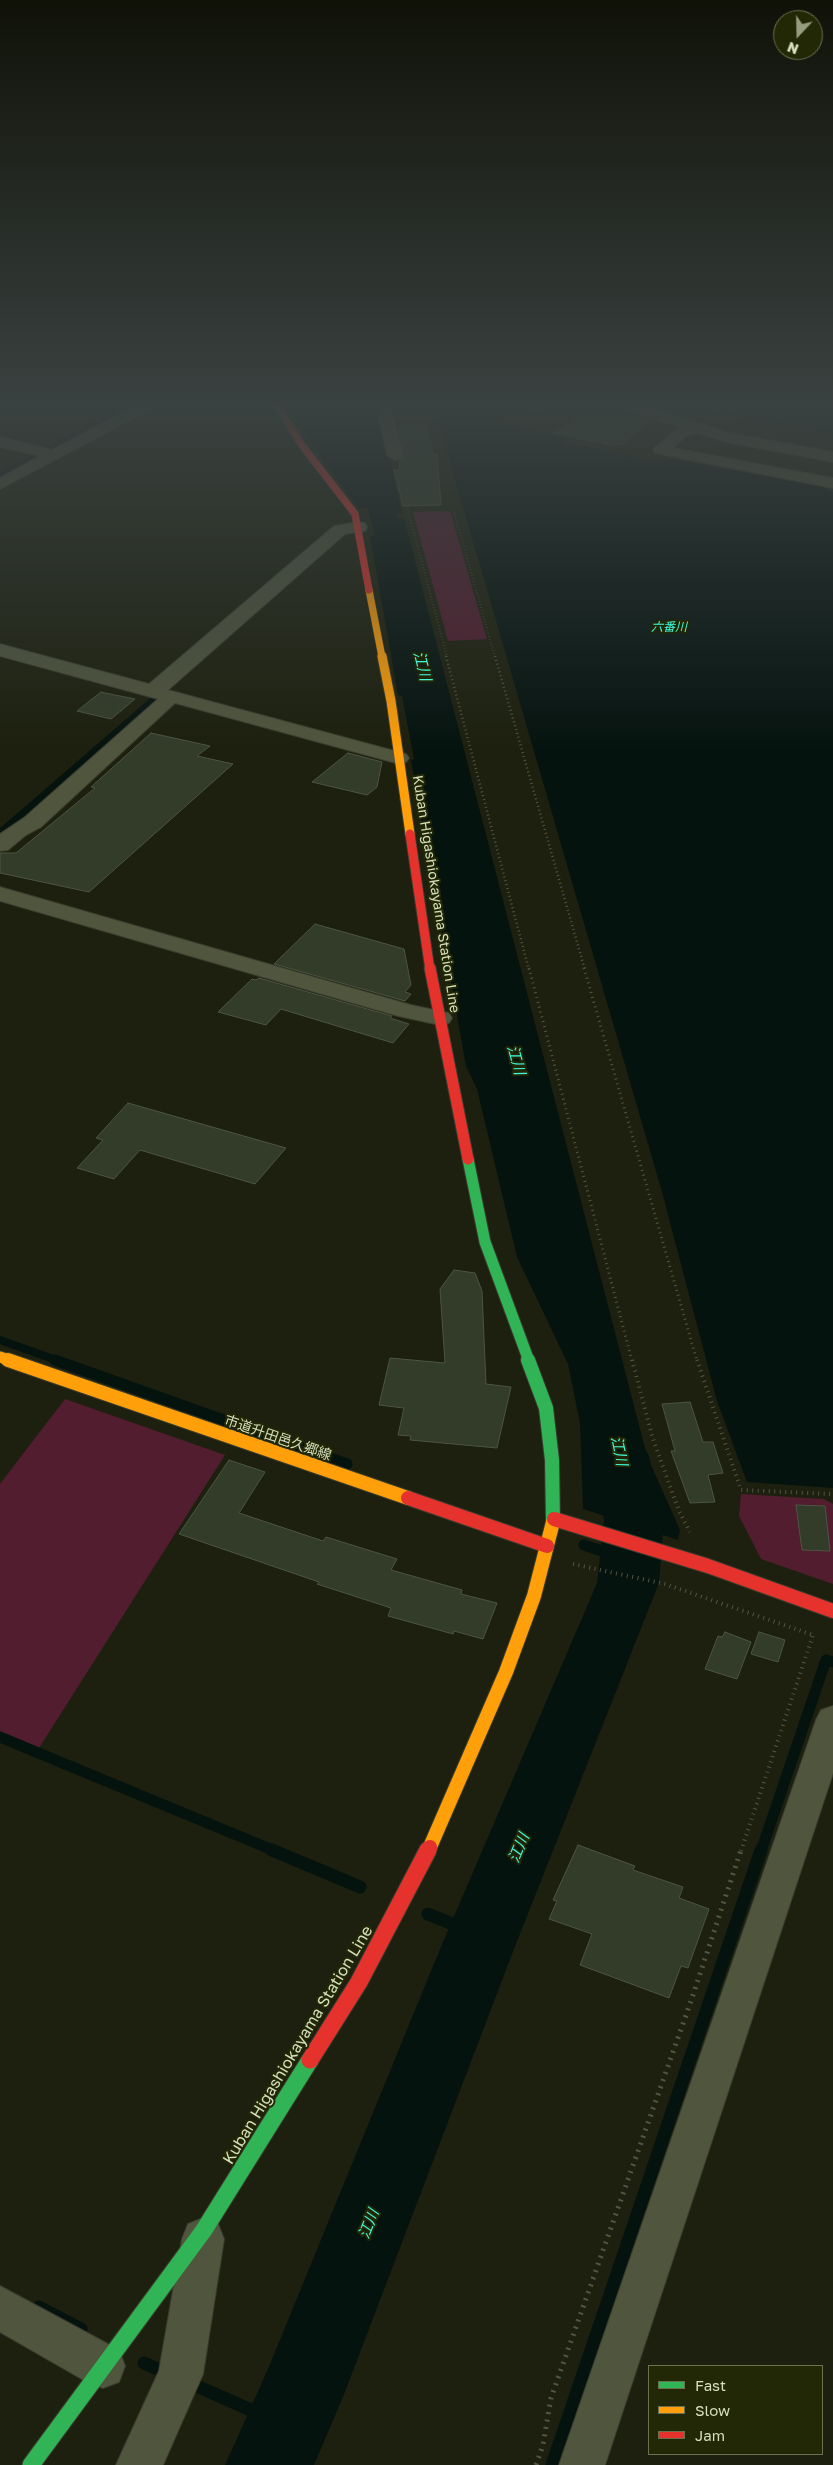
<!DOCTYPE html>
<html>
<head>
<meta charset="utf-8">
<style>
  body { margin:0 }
  #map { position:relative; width:833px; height:2465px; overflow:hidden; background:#1d200e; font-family:"Golos Text",sans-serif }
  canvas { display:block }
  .legend { position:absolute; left:648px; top:2365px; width:175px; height:90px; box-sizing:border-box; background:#222806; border:1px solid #6a714f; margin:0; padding:6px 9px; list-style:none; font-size:15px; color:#d5debd }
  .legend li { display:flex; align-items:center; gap:10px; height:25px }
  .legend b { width:25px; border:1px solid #6a714f }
  .north { position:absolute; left:773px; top:10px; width:50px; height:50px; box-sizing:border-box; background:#222806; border:1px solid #6a714f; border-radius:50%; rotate:201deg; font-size:14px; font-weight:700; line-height:20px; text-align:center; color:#d5debd }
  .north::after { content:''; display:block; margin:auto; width:18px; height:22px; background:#959c80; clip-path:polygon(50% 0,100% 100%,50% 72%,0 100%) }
</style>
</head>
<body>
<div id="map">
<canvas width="833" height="2465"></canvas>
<ul class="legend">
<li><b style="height:6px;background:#30b455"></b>Fast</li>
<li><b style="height:6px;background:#ff9f0a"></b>Slow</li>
<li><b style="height:6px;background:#e5322d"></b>Jam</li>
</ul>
<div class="north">N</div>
</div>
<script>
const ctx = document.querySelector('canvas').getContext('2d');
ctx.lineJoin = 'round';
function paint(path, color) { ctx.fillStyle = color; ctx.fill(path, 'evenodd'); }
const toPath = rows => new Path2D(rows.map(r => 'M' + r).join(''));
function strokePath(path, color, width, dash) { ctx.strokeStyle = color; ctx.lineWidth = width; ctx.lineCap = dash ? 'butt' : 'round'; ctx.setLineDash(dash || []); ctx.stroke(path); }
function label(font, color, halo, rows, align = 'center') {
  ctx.font = font + ' "Golos Text","Noto Sans JP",sans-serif'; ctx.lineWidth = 4; ctx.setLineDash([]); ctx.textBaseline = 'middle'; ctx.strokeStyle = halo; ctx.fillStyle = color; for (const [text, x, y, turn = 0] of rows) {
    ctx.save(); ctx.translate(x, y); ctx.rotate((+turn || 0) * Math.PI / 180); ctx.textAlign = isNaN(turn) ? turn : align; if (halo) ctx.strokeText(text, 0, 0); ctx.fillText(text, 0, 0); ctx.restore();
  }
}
paint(toPath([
  [450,511,487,639,448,641,413,512],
  [65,1399,225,1455,39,1748,0,1731,0,1484],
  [741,1494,824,1499,833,1504,833,1584,761,1559,739,1516]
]), '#511d2f');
paint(toPath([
  [288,407,377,407,402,513,396,514,397,518,404,518,647,1456,680,1530,678,1540,583,1509,580,1423,568,1364,517,1257,477,1089,466,1066,411,760,414,759,402,696,398,695,370,536,375,535,367,508,359,508,321,458],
  [434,407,521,407,494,422,514,427,517,425,567,439,563,442,649,460,676,460,826,488,833,493,833,1488,747,1482,717,1401,662,1192],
  [697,407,833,407,833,435,773,423]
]), '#05130f');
strokePath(toPath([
  [0,475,130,407]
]), '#05130f', 5.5);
strokePath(toPath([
  [0,833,164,691]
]), '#05130f', 7);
strokePath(toPath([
  [0,1340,59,1361]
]), '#05130f', 8);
strokePath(toPath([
  [55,1360,347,1464],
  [584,1545,630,1561],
  [0,1737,275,1851],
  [761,1851,826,1660,833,1662]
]), '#05130f', 11);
strokePath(toPath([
  [272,1850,360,1887],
  [428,1914,482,1936],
  [39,2307,81,2329],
  [144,2363,160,2370],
  [199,2387,287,2426],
  [552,2465,761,1850]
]), '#05130f', 13);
paint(toPath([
  [620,1435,641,1441,649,1456,664,1520,659,1583,514,1949,343,2397,314,2465,225,2465,268,2369,440,1949,597,1583,604,1520,591,1456,599,1441,620,1435]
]), '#05130f');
const building = toPath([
  [613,414,650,420,622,445,614,443,611,445,553,433,584,416,604,420,613,414],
  [426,424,433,454,437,454,441,505,403,506,394,470,400,470,399,461,405,455,398,426,426,424],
  [101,692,105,693,135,699,111,719,77,711,101,692],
  [151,733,210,746,197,756,233,764,89,892,0,873,0,853,16,853,95,788,91,787,151,733],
  [348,753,382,762,377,787,367,795,312,782,348,753],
  [315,924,404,949,411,985,405,992,411,994,405,1001,274,964,315,924],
  [259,978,392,1016,390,1018,409,1024,393,1043,281,1009,266,1025,218,1012,252,979,256,980,259,978],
  [128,1103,286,1148,255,1184,140,1150,114,1179,77,1168,103,1140,96,1138,128,1103],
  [454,1270,475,1273,482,1291,486,1384,511,1387,497,1448,410,1440,411,1436,398,1435,404,1408,379,1405,390,1358,445,1363,440,1289,454,1270],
  [690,1402,703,1442,713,1442,723,1473,708,1475,715,1502,690,1503,671,1451,675,1451,662,1404,690,1402],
  [229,1460,265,1472,239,1513,323,1541,326,1537,397,1559,391,1570,462,1590,461,1594,497,1603,483,1639,454,1631,453,1634,388,1616,391,1608,317,1584,319,1582,179,1534,229,1460],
  [796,1505,825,1506,830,1551,802,1550,796,1505],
  [725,1632,751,1642,737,1679,705,1669,718,1636,722,1637,725,1632],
  [759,1632,785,1640,778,1662,751,1654,759,1632],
  [578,1845,635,1866,633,1870,683,1887,679,1898,709,1909,688,1968,681,1966,669,1998,580,1965,592,1934,549,1919,557,1901,553,1900,578,1845]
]);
paint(building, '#333c29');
strokePath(building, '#4c5543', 1);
const lane = toPath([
  [532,407,542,407,535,410,532,407]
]);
const street = toPath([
  [133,407,151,407,149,410,0,489,0,478,40,456,0,447,0,437,52,450,133,407],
  [377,407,391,407,403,455,401,458,395,460,387,455,377,407],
  [627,407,648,407,730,433,833,452,833,462,727,442,699,433,686,436,673,448,833,478,833,488,655,453,653,450,655,447,676,430,683,428,629,410,627,407],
  [359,522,365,523,367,527,365,531,345,534,168,690,406,754,409,758,406,762,399,764,392,762,175,703,41,827,26,835,8,850,0,851,0,834,25,817,158,699,0,656,0,644,149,684,334,526,359,522],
  [0,887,411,1005,449,1013,452,1018,449,1023,440,1025,398,1016,0,901,0,887],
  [833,1706,833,1773,605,2465,559,2465,816,1720,821,1710,833,1706],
  [203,2218,218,2224,224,2239,203,2374,163,2465,116,2465,159,2371,182,2239,188,2224,203,2218],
  [0,2286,119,2350,125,2366,119,2382,103,2388,87,2382,0,2332,0,2286]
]);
const fastFar2 = toPath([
  [468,1159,485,1242,529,1361]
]);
const fastFar1 = toPath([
  [528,1360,546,1408,552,1460,553,1522]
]);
const fast = toPath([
  [31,2465,204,2230,310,2060]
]);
const slowFar3 = toPath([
  [369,590,382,657]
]);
const slowFar2 = toPath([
  [382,656,391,701,410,834]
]);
const slowFar1 = toPath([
  [0,1357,12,1361]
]);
const slow = toPath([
  [8,1360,408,1498],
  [430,1847,506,1672,534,1596,553,1522]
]);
const jamFar4 = toPath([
  [278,407,301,444,355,514,369,590]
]);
const jamFar3 = toPath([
  [410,834,430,970]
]);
const jamFar2 = toPath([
  [430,968,468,1159]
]);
const jamFar1 = toPath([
  [408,1498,547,1546],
  [554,1519,708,1566,833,1611],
  [428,1851,430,1847]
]);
const jam = toPath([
  [310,2060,359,1982,428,1850]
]);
strokePath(lane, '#3a3c2e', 2);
strokePath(street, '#3a3c2e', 2);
strokePath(fastFar2, '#3a3c2e', 13);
strokePath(fastFar1, '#3a3c2e', 16);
strokePath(fast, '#3a3c2e', 19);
strokePath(slowFar3, '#3a3c2e', 8);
strokePath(slowFar2, '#3a3c2e', 11);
strokePath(slowFar1, '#3a3c2e', 13);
strokePath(slow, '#3a3c2e', 16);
strokePath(jamFar4, '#3a3c2e', 8);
strokePath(jamFar3, '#3a3c2e', 11);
strokePath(jamFar2, '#3a3c2e', 13);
strokePath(jamFar1, '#3a3c2e', 16);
strokePath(jam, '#3a3c2e', 19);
strokePath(toPath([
  [411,427,417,427,417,430],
  [407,506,447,657],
  [454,512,495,657]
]), '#515543', 2, [0.5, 2.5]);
strokePath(toPath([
  [446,656,529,970],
  [495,656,585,970]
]), '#515543', 2.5, [1, 3]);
strokePath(toPath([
  [529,968,632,1361],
  [584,968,697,1361]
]), '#515543', 3, [1, 4]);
strokePath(toPath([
  [632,1360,653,1439,679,1511,690,1532],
  [697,1360,741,1490,833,1494],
  [573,1564,665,1584,813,1635],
  [741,1851,814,1632]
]), '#515543', 4, [1, 4.5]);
strokePath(toPath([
  [536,2465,543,2445,551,2398,691,2001,741,1850]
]), '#515543', 5, [2, 5.5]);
paint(lane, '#50553e');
paint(street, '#50553e');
strokePath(fastFar2, '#30b455', 11);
strokePath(fastFar1, '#30b455', 14);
strokePath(fast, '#30b455', 17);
strokePath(slowFar3, '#ff9f0a', 7);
strokePath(slowFar2, '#ff9f0a', 9);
strokePath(slowFar1, '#ff9f0a', 11);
strokePath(slow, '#ff9f0a', 14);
strokePath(jamFar4, '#e5322d', 7);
strokePath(jamFar3, '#e5322d', 9);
strokePath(jamFar2, '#e5322d', 11);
strokePath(jamFar1, '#e5322d', 14);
strokePath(jam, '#e5322d', 17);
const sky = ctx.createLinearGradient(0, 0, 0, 752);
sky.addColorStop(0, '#101208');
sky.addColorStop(0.54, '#3a4241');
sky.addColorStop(1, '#3a424100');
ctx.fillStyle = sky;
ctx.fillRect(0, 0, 833, 752);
label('italic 12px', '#3ef9dc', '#222806', [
  ["六番川",669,627]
]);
label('14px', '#d5debd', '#222806', [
  ["Kuban Higashiokayama Station Line",436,894,81],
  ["市道升田邑久郷線",278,1438,19]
]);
label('italic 15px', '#3ef9dc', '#222806', [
  ["江川",422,666,76],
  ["江川",516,1060,75],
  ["江川",619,1451,78],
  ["江川",519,1848,-68],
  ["江川",369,2224,-69]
]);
label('16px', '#d5debd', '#222806', [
  ["Kuban Higashiokayama Station Line",298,2045,-59]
]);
</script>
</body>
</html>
